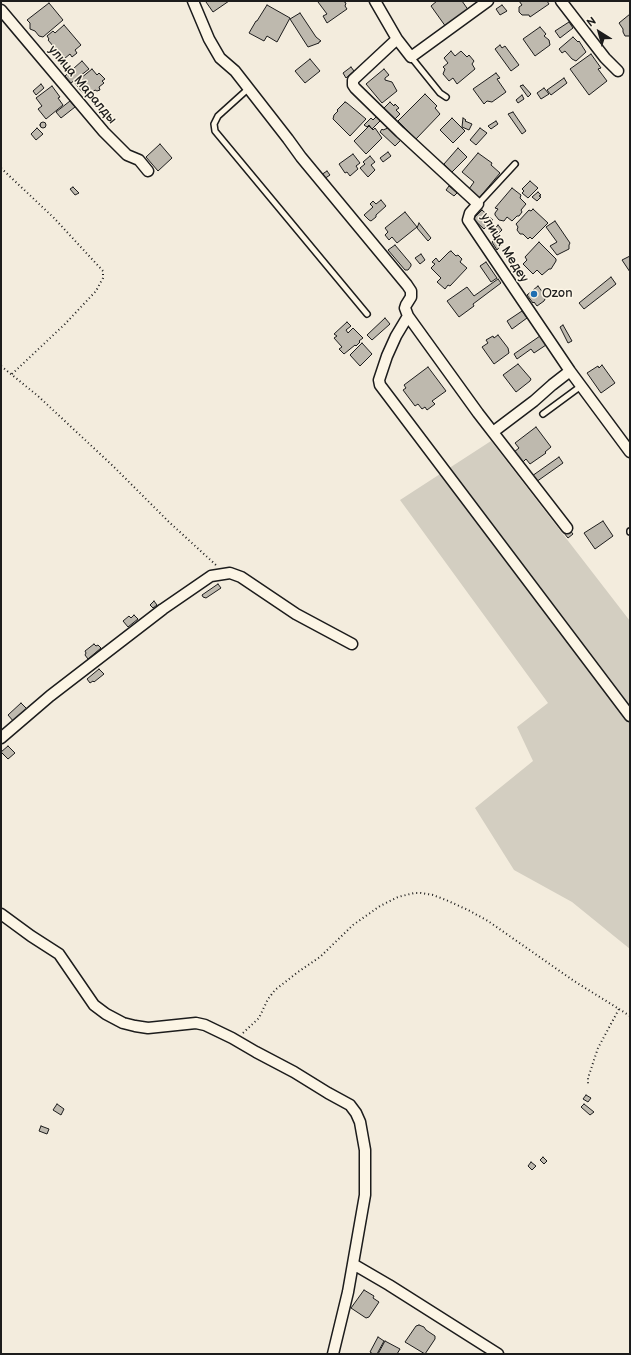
<!DOCTYPE html>
<html>
<head>
<meta charset="utf-8">
<style>
  body { margin:0 }
  #map { position:relative; width:631px; height:1355px; overflow:hidden; background:#f3ecdd; font-family:"Balsamiq Sans",sans-serif }
  canvas { display:block }
  .frame { position:absolute; inset:0; border:2px solid #1c1c1c; pointer-events:none }
  .north { position:absolute; left:579px; top:12px; width:40px; height:40px; -webkit-text-stroke:3px #fcf5e5; paint-order:stroke; rotate:323deg; font-size:11px; font-weight:700; line-height:16px; text-align:center; color:#1c1c1c }
  .north::after { content:''; display:block; margin:auto; width:14px; height:18px; background:#1c1c1c; clip-path:polygon(50% 0,100% 100%,50% 72%,0 100%) }
</style>
</head>
<body>
<div id="map">
<canvas width="631" height="1355"></canvas>
<div class="frame"></div>
<div class="north">N</div>
</div>
<script>
const ctx = document.querySelector('canvas').getContext('2d');
ctx.lineJoin = 'round';
function paint(path, color) { ctx.fillStyle = color; ctx.fill(path, 'evenodd'); }
const toPath = rows => new Path2D(rows.map(r => 'M' + r).join(''));
function strokePath(path, color, width, dash) { ctx.strokeStyle = color; ctx.lineWidth = width; ctx.lineCap = dash ? 'butt' : 'round'; ctx.setLineDash(dash || []); ctx.stroke(path); }
function label(font, color, halo, rows, align = 'center') {
  ctx.font = font + ' "Balsamiq Sans",sans-serif'; ctx.lineWidth = 3; ctx.setLineDash([]); ctx.textBaseline = 'middle'; ctx.strokeStyle = halo; ctx.fillStyle = color; for (const [text, x, y, turn = 0] of rows) {
    ctx.save(); ctx.translate(x, y); ctx.rotate((+turn || 0) * Math.PI / 180); ctx.textAlign = isNaN(turn) ? turn : align; if (halo) ctx.strokeText(text, 0, 0); ctx.fillText(text, 0, 0); ctx.restore();
  }
}
paint(toPath([
  [491,441,630,621,630,949,572,902,514,870,475,808,533,761,517,727,548,703,400,500]
]), '#d3cec1');
const building = toPath([
  [207,1,229,1,213,12,206,2,207,1],
  [320,1,343,1,346,3,345,6,347,9,327,23,323,16,327,14,318,2,320,1],
  [437,1,462,1,469,11,446,27,431,6,437,1],
  [519,1,547,1,549,4,530,17,529,15,522,15,519,12,519,7,522,5,519,1],
  [49,3,63,20,43,37,39,36,35,31,30,29,30,23,27,20,49,3],
  [267,5,290,18,277,42,267,36,264,41,249,33,256,21,257,21,267,5],
  [502,5,507,11,500,15,496,9,502,5],
  [300,13,316,37,321,41,319,42,319,43,308,47,290,19,300,13],
  [630,14,630,36,625,36,623,32,623,29,619,23,630,14],
  [569,22,573,28,560,38,555,31,569,22],
  [64,25,81,45,75,50,77,53,72,57,70,54,64,59,48,40,49,39,47,36,53,31,55,33,64,25],
  [540,27,546,34,544,36,549,40,550,45,535,56,523,39,540,27],
  [573,37,578,42,579,41,586,52,576,61,572,59,565,51,562,53,559,49,573,37],
  [500,45,502,48,505,46,519,65,511,71,495,49,500,45],
  [451,51,455,56,461,51,467,57,469,55,474,61,472,64,475,69,457,84,453,78,449,81,443,74,445,69,443,67,448,63,444,58,451,51],
  [591,54,601,68,598,69,607,81,589,95,570,69,591,54],
  [310,59,320,71,305,83,295,71,310,59],
  [82,61,89,69,71,83,65,76,82,61],
  [351,67,354,71,346,78,343,73,351,67],
  [92,69,97,75,99,73,105,79,102,81,104,83,99,87,100,90,97,91,95,90,88,96,84,91,82,92,75,83,92,69],
  [384,69,389,75,385,78,385,80,392,82,397,91,382,103,366,84,384,69],
  [496,73,500,78,497,79,506,92,492,102,487,101,484,104,473,89,496,73],
  [564,78,567,83,551,95,547,90,564,78],
  [41,84,44,88,36,95,33,91,41,84],
  [523,85,531,94,528,97,520,86,523,85],
  [52,86,60,97,58,98,63,105,46,119,38,109,42,106,36,98,52,86],
  [544,88,549,94,541,99,537,93,544,88],
  [425,94,437,106,435,108,440,114,416,139,398,121,425,94],
  [522,95,524,99,518,103,516,100,522,95],
  [70,101,75,107,61,118,56,112,70,101],
  [345,102,347,103,366,119,350,136,333,119,334,115,338,111,337,110,345,102],
  [390,102,394,106,395,104,399,108,396,110,400,114,394,120,383,109,390,102],
  [513,112,526,131,522,134,508,114,513,112],
  [376,117,380,121,372,129,369,125,367,127,364,125,371,118,373,120,376,117],
  [452,118,465,131,453,143,440,130,452,118],
  [463,118,466,120,465,121,472,124,469,130,462,127,463,118],
  [496,121,498,124,491,129,488,126,496,121],
  '40 125a3 3 0 1 1 6 0a3 3 0 1 1-6 0Z',
  [369,126,373,130,375,128,382,138,366,154,354,141,369,126],
  [37,128,43,134,36,140,31,134,37,128],
  [388,128,401,140,395,146,380,132,382,129,383,130,388,128],
  [480,128,487,133,476,145,470,140,480,128],
  [160,144,172,158,158,171,146,157,160,144],
  [458,148,467,157,452,172,444,164,458,148],
  [388,152,391,156,383,162,380,158,388,152],
  [478,153,492,163,491,165,500,173,479,198,469,189,474,182,462,172,478,153],
  [353,154,360,163,356,166,358,169,350,176,347,172,345,173,339,164,353,154],
  [370,156,375,162,371,165,375,170,368,177,360,168,365,164,363,162,370,156],
  [327,171,330,175,324,179,321,175,327,171],
  [530,181,538,188,528,198,522,193,524,191,522,189,530,181],
  [449,186,457,193,454,196,446,190,449,186],
  [73,187,79,193,75,195,70,189,73,187],
  [512,188,521,195,520,198,526,204,521,210,522,212,519,216,517,216,512,221,507,217,504,221,499,220,495,215,495,213,498,209,495,208,512,188],
  [538,192,541,195,539,196,541,197,537,201,532,197,538,192],
  [381,200,386,206,376,215,376,217,371,221,369,220,364,215,373,207,370,204,373,201,376,204,381,200],
  [533,209,548,223,532,239,530,237,528,239,523,234,520,234,517,230,518,227,516,224,529,210,531,211,533,209],
  [482,210,493,220,484,229,473,219,482,210],
  [405,212,417,227,397,243,392,237,389,240,385,235,388,232,385,228,405,212],
  [555,221,570,243,569,245,569,249,557,255,550,246,557,242,546,227,555,221],
  [419,223,431,238,428,241,417,228,419,223],
  [498,225,502,230,497,235,493,231,498,225],
  [497,236,504,242,497,250,492,242,497,236],
  [539,242,556,259,556,261,551,269,549,269,542,275,537,270,533,274,523,264,527,260,525,257,539,242],
  [395,245,411,264,411,266,408,270,405,270,388,250,395,245],
  [451,251,456,256,458,255,462,259,460,262,467,268,450,286,448,285,445,289,437,282,441,278,431,268,435,264,432,262,436,258,439,262,449,252,451,251],
  [421,254,425,260,420,264,415,258,421,254],
  [630,256,630,272,622,260,630,256],
  [486,262,497,278,491,282,480,266,486,262],
  [611,277,616,284,584,309,579,303,611,277],
  [498,279,501,283,473,304,474,306,459,317,447,301,467,287,474,296,498,279],
  [538,286,546,297,544,301,537,306,534,302,533,303,527,295,538,286],
  [522,311,527,318,512,329,507,321,522,311],
  [385,318,390,324,372,340,367,335,385,318],
  [347,322,351,326,346,330,348,333,353,328,363,338,359,341,360,342,356,346,355,345,344,354,339,349,342,347,334,338,337,336,334,334,347,322],
  [563,325,572,341,568,343,560,327,563,325],
  [498,335,508,348,509,353,494,364,482,347,488,343,486,340,493,336,494,338,498,335],
  [540,336,546,345,534,353,531,349,517,359,514,354,540,336],
  [362,343,372,354,360,366,350,355,362,343],
  [518,364,531,379,530,381,516,392,503,375,518,364],
  [602,365,615,383,601,393,587,373,598,366,599,368,602,365],
  [428,367,446,391,432,401,435,404,427,410,425,407,422,409,418,404,415,406,403,390,406,388,404,385,428,367],
  [536,427,551,447,545,452,546,453,530,464,526,459,522,463,514,452,519,448,515,443,536,427],
  [559,457,563,463,536,482,532,476,559,457],
  [603,521,613,536,595,549,584,533,603,521],
  [569,529,573,534,568,538,564,533,569,529],
  [218,584,221,588,206,598,203,597,202,595,218,584],
  [154,601,157,605,153,608,150,605,154,601],
  [134,615,138,619,128,627,123,621,129,616,131,618,134,615],
  [94,644,96,646,98,645,101,648,88,659,85,655,86,653,85,651,94,644],
  [99,669,104,674,94,682,93,681,90,683,87,679,99,669],
  [21,703,28,710,14,722,8,715,21,703],
  [8,746,15,753,8,759,1,752,8,746],
  [586,1095,591,1098,588,1102,583,1099,586,1095],
  [57,1104,64,1109,61,1115,53,1110,57,1104],
  [584,1104,594,1112,590,1115,581,1107,584,1104],
  [41,1126,49,1129,47,1134,39,1131,41,1126],
  [543,1157,547,1161,544,1164,540,1160,543,1157],
  [531,1162,536,1166,532,1170,528,1166,531,1162],
  [364,1290,374,1296,373,1298,379,1302,369,1317,366,1318,351,1308,364,1290],
  [419,1325,424,1327,426,1330,435,1336,435,1339,425,1354,405,1342,416,1326,419,1325],
  [378,1337,384,1341,377,1354,373,1354,370,1352,378,1337],
  [385,1341,400,1349,397,1354,378,1354,385,1341]
]);
paint(building, '#beb9ae');
strokePath(building, '#1c1c1c', 1);
const lane = toPath([
  [411,57,440,93,446,97],
  [249,88,218,116,214,124,215,131,367,314],
  [478,204,515,164],
  [543,414,581,386],
  [630,532,630,531]
]);
const street = toPath([
  [193,1,209,39,220,58,235,71,288,139,301,157,407,285,411,291,411,297,406,305,405,308,408,316,478,413,567,528],
  [375,1,397,39,411,57,488,1],
  [561,1,605,58,618,71],
  [1,10,104,132,127,155,139,160,148,171],
  [397,39,353,80,353,85,355,88,400,132,478,204,470,213,468,220,570,371,630,452],
  [408,316,396,336,387,356,379,380,380,385,630,716],
  [493,432,534,401,552,385,570,371],
  [1,738,50,696,163,609,211,576,230,573,241,577,296,614,352,644],
  [1,914,31,936,59,954,94,1005,106,1014,123,1023,135,1026,148,1028,196,1023,205,1025,232,1038,256,1052,294,1072,328,1093,350,1105,356,1113,360,1122,365,1150,365,1195,348,1292,333,1354],
  [353,1264,389,1285,498,1354]
]);
strokePath(lane, '#1c1c1c', 8);
strokePath(street, '#1c1c1c', 13);
strokePath(toPath([
  [1,168,54,218,103,271,103,278,96,291,65,324,12,374],
  [1,366,38,396,113,466,169,522,217,566],
  [619,1009,630,1016],
  [243,1033,259,1018,268,999,275,990,298,972,320,957,353,925,380,906,398,897,414,893,421,893,433,895,446,900,468,910,488,921,574,981,619,1009,598,1048,588,1078,588,1085]
]), '#1c1c1c', 2, [1, 3]);
strokePath(lane, '#fcf5e5', 5);
strokePath(street, '#fcf5e5', 10);
for (const [x, y, r, color] of [
  [534,294,4,"#1f6fb2"]
]) { const dot = new Path2D(); dot.arc(x, y, r, 0, 2 * Math.PI); ctx.fillStyle = color; ctx.fill(dot); strokePath(dot, '#fcf5e5', 1.5); }
label('13px', '#1c1c1c', '#fcf5e5', [
  ["улица Маралды",82,85,50],
  ["улица Медеу",504,248,58]
]);
label('13px', '#1c1c1c', '#fcf5e5', [
  ["Ozon",542,294]
], 'left');
</script>
</body>
</html>
